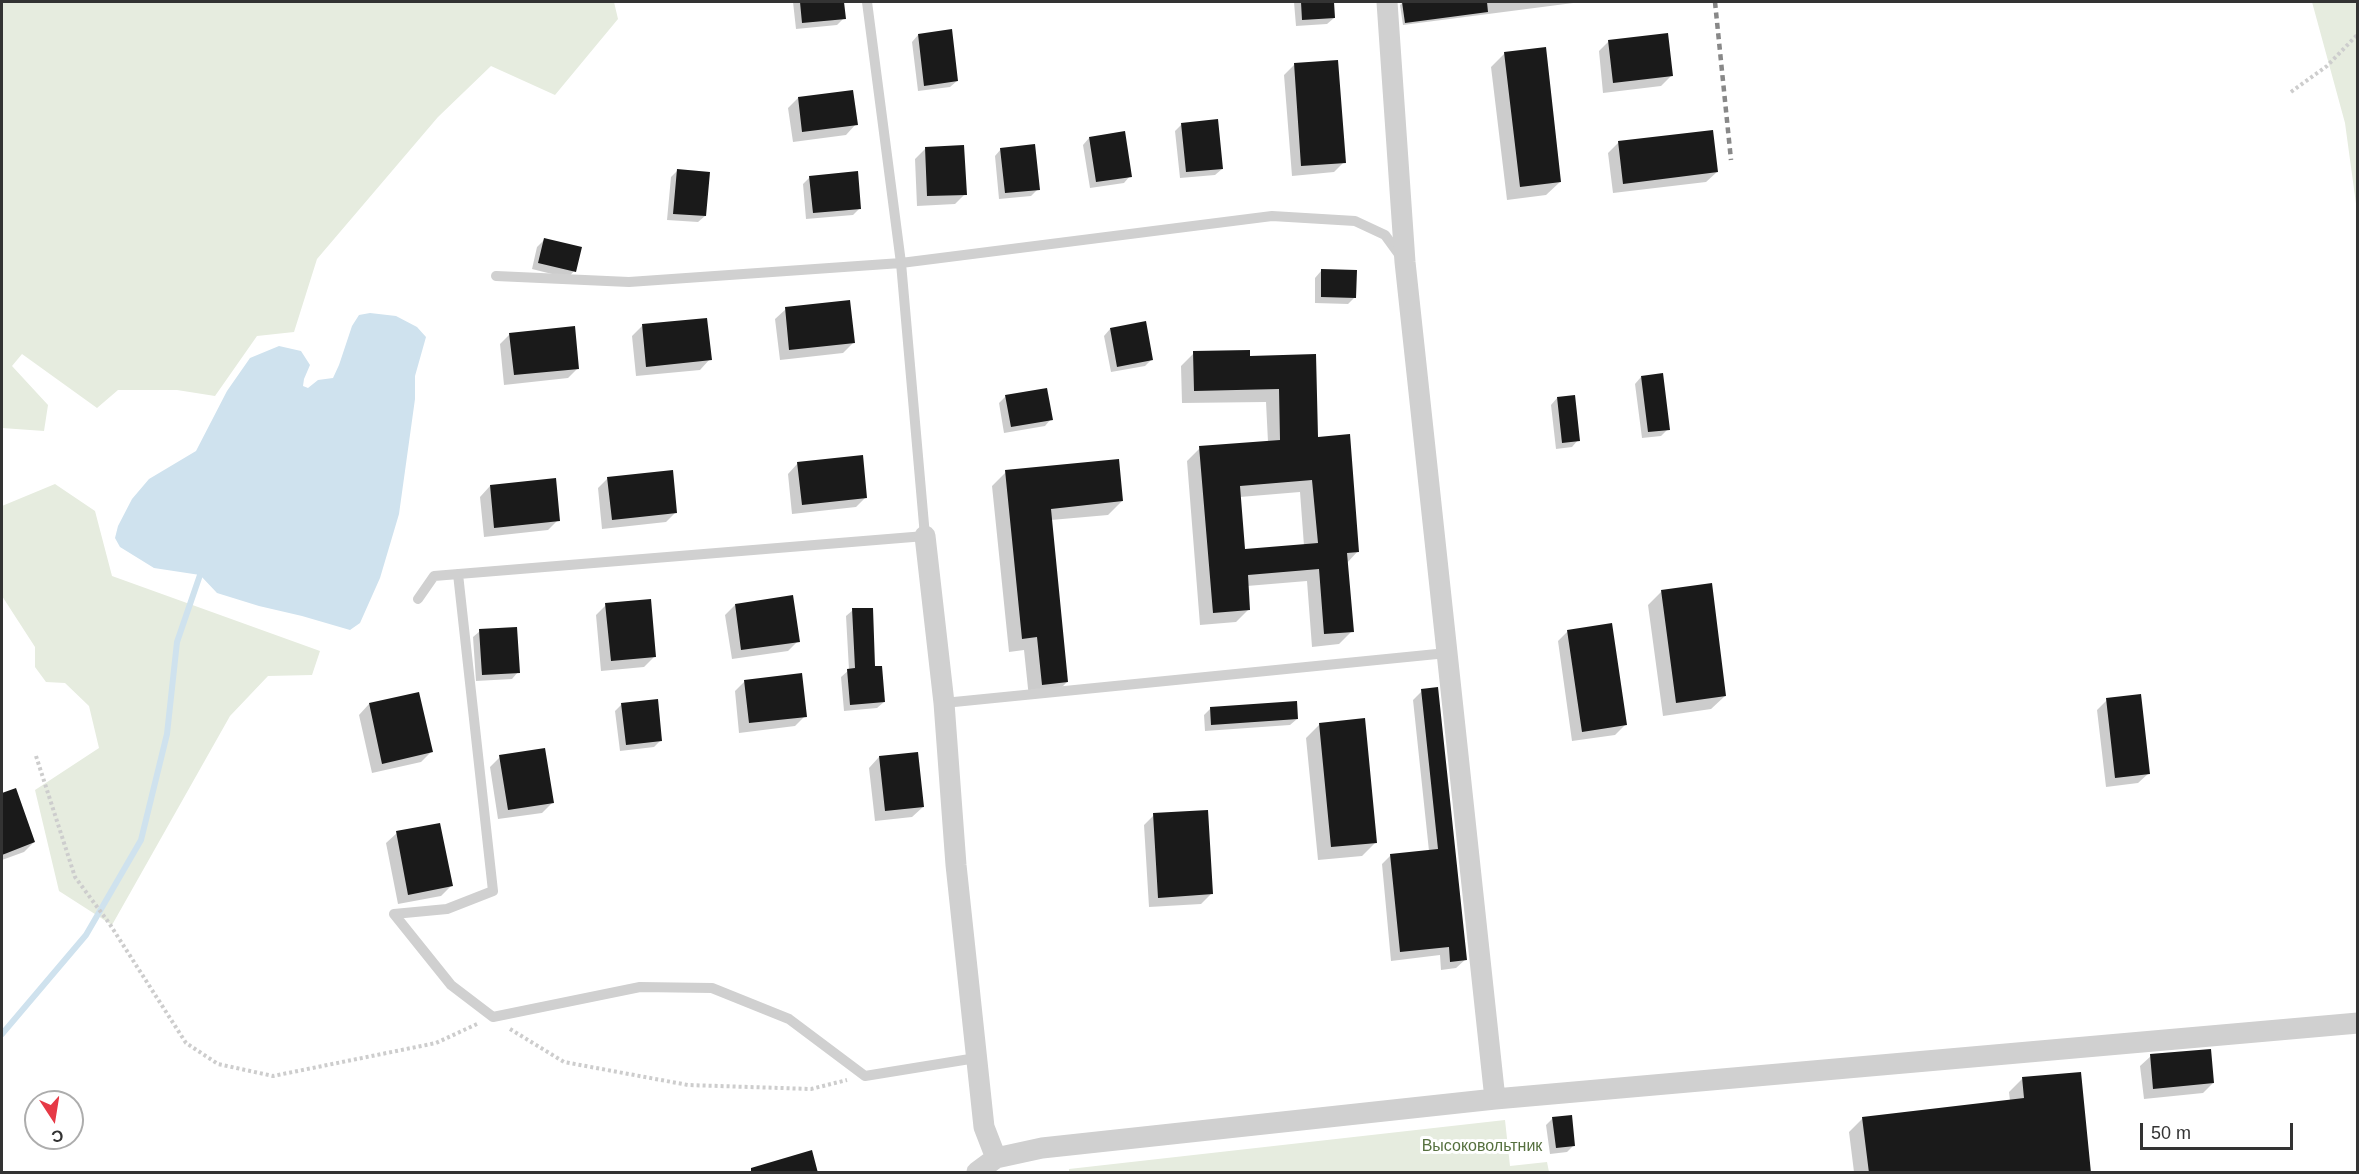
<!DOCTYPE html>
<html>
<head>
<meta charset="utf-8">
<style>
  body { margin:0 }
  #map { position:relative; width:2359px; height:1174px; overflow:hidden; background:#fff; font-family:Helvetica,sans-serif }
  canvas { display:block }
  .frame { position:absolute; inset:0; border:3px solid #333; pointer-events:none }
  .north { position:absolute; left:24px; top:1090px; width:60px; height:60px; box-sizing:border-box; background:#fff; border:2px solid #adadad; border-radius:50%; rotate:168deg; font-size:16px; font-weight:700; line-height:24px; text-align:center; color:#333 }
  .north::after { content:''; display:block; margin:auto; width:21px; height:27px; background:#e63946; clip-path:polygon(50% 0,100% 100%,50% 72%,0 100%) }
  .scale { position:absolute; left:2140px; top:1123px; width:153px; height:27px; box-sizing:border-box; border:3px solid #333; border-top:0; padding-left:8px; font-size:18px; line-height:21px; white-space:nowrap; color:#333; -webkit-text-stroke:4px #fff; paint-order:stroke }
</style>
</head>
<body>
<div id="map">
<canvas width="2359" height="1174"></canvas>
<div class="frame"></div>
<div class="north">С</div>
<div class="scale">50 m</div>
</div>
<script>
const ctx = document.querySelector('canvas').getContext('2d');
ctx.lineJoin = 'round';
function paint(path, color) { ctx.fillStyle = color; ctx.fill(path, 'evenodd'); }
const toPath = rows => new Path2D(rows.map(r => 'M' + r).join(''));
function strokePath(path, color, width, dash) { ctx.strokeStyle = color; ctx.lineWidth = width; ctx.lineCap = dash ? 'butt' : 'round'; ctx.setLineDash(dash || []); ctx.stroke(path); }
function label(font, color, halo, rows, align = 'center') {
  ctx.font = font + ' Helvetica,sans-serif'; ctx.lineWidth = 6; ctx.setLineDash([]); ctx.textBaseline = 'middle'; ctx.strokeStyle = halo; ctx.fillStyle = color; for (const [text, x, y, turn = 0] of rows) {
    ctx.save(); ctx.translate(x, y); ctx.rotate((+turn || 0) * Math.PI / 180); ctx.textAlign = isNaN(turn) ? turn : align; if (halo) ctx.strokeText(text, 0, 0); ctx.fillText(text, 0, 0); ctx.restore();
  }
}
paint(toPath([
  [2,2,614,2,618,19,555,95,491,66,438,117,317,259,294,332,257,336,215,396,177,390,118,390,97,408,22,354,12,366,48,405,44,431,2,428],
  [2312,2,2357,2,2357,211,2345,123],
  [55,484,95,511,112,576,320,651,312,675,268,676,230,716,112,925,59,891,35,790,99,748,89,706,65,683,46,682,35,667,35,647,2,596,2,506],
  [1505,1120,1510,1166,1547,1162,1549,1172,1069,1172,1069,1169]
]), '#e6ecdf');
paint(toPath([
  [370,313,396,316,417,327,426,337,415,376,415,399,399,514,380,578,360,623,350,630,302,616,259,606,217,593,200,575,154,568,120,547,115,538,118,526,132,499,149,479,196,451,227,391,250,358,279,346,301,351,310,365,304,379,303,386,308,388,318,380,333,378,339,365,352,326,359,315]
]), '#cfe2ee');
paint(toPath([
  [793,2,842,2,844,18,837,25,796,29],
  [1294,2,1333,2,1334,18,1327,24,1296,26],
  [1403,2,1581,2,1403,25,1400,5],
  [918,35,957,81,950,87,918,91,912,42],
  [1609,41,1671,76,1661,86,1603,93,1599,51],
  [1505,53,1560,182,1546,195,1507,200,1491,67],
  [1294,65,1344,162,1334,172,1292,176,1284,75],
  [798,98,856,124,846,135,793,142,788,108],
  [1182,124,1222,169,1215,175,1180,178,1175,131],
  [1089,138,1130,176,1124,183,1090,188,1083,145],
  [1618,143,1717,172,1706,182,1613,193,1608,153],
  [925,149,965,194,955,204,917,206,915,159],
  [1001,149,1038,189,1031,196,999,199,995,156],
  [677,171,705,216,698,222,667,220,671,177],
  [810,177,860,208,853,215,806,219,803,184],
  [544,240,574,271,568,278,532,269,537,247],
  [1321,271,1355,297,1348,304,1315,303,1315,278],
  [786,309,853,343,843,353,780,360,775,319],
  [642,326,710,359,700,370,636,376,632,336],
  [1110,329,1152,359,1145,366,1111,372,1104,336],
  [510,334,578,368,568,378,504,385,500,344],
  [1194,353,1249,358,1315,356,1317,438,1358,551,1347,563,1352,631,1339,644,1312,647,1307,581,1247,586,1249,609,1236,622,1200,625,1187,461,1200,448,1268,442,1266,402,1182,403,1181,366],
  [1300,492,1304,546,1244,551,1240,497],
  [1641,377,1668,429,1661,436,1642,438,1635,384],
  [1006,396,1051,419,1045,426,1004,433,999,403],
  [1557,398,1578,440,1572,447,1556,449,1551,405],
  [798,463,866,497,856,507,792,514,788,474],
  [1006,472,1122,501,1108,515,1051,520,1067,682,1053,696,1029,698,1024,650,1009,652,992,486],
  [608,478,676,512,666,522,602,529,598,488],
  [490,486,558,520,548,530,484,537,480,497],
  [1662,591,1725,696,1711,709,1663,716,1648,605],
  [606,605,654,657,644,667,601,671,596,615],
  [735,605,798,641,788,651,732,659,725,615],
  [853,610,884,702,877,708,844,711,841,677,849,670,846,616],
  [480,631,518,672,512,679,476,681,473,637],
  [1568,631,1625,725,1615,735,1572,741,1558,641],
  [745,681,805,716,795,726,739,733,735,691],
  [1422,691,1466,959,1456,968,1441,970,1440,955,1391,961,1382,864,1391,855,1429,851,1413,700],
  [2107,700,2149,773,2138,783,2106,787,2097,710],
  [369,704,431,752,421,762,372,773,359,715],
  [622,704,661,740,654,747,620,751,615,711],
  [1211,708,1297,719,1290,725,1205,731,1204,715],
  [1320,724,1376,842,1362,856,1318,860,1306,738],
  [500,757,552,803,542,813,498,819,490,767],
  [879,757,923,807,912,817,875,821,869,768],
  [15,790,34,842,24,852,2,860,2,795],
  [1154,815,1211,894,1201,904,1149,907,1144,825],
  [397,833,451,886,441,896,398,904,386,843],
  [2151,1056,2213,1083,2203,1093,2144,1099,2140,1066],
  [2022,1079,2089,1172,1854,1172,1849,1132,1863,1118,2010,1101,2009,1092],
  [1553,1118,1574,1145,1567,1152,1550,1154,1546,1125]
]), '#0003');
strokePath(toPath([
  [2,1034,86,935,141,840,167,734,177,642,200,575]
]), '#cfe2ee', 6);
paint(toPath([
  [800,2,844,2,846,19,802,23],
  [1301,2,1334,2,1335,18,1302,20],
  [1402,2,1487,2,1488,12,1405,23],
  [952,29,958,81,924,86,918,34],
  [1668,33,1673,76,1613,83,1608,40],
  [1546,47,1561,182,1520,187,1504,52],
  [1338,60,1346,163,1301,166,1294,63],
  [853,90,858,125,802,132,798,97],
  [1218,119,1223,169,1186,172,1181,123],
  [1713,130,1718,172,1623,184,1618,141],
  [1125,131,1132,177,1096,182,1089,137],
  [1035,144,1040,190,1005,193,1000,148],
  [964,145,967,195,927,196,925,147],
  [677,169,710,172,706,216,673,214],
  [858,171,861,209,813,213,809,176],
  [544,238,582,247,576,272,538,263],
  [1321,269,1357,270,1356,298,1321,297],
  [850,300,855,343,789,350,785,307],
  [707,318,712,360,646,367,642,324],
  [1146,321,1153,360,1117,367,1110,328],
  [575,326,579,369,514,375,509,333],
  [1250,350,1250,356,1316,354,1318,437,1350,434,1359,552,1347,553,1354,632,1324,634,1319,569,1248,575,1250,610,1213,613,1199,446,1280,440,1279,389,1194,391,1193,351],
  [1312,480,1318,543,1245,549,1240,486],
  [1663,373,1670,430,1648,432,1641,376],
  [1047,388,1053,420,1011,427,1005,395],
  [1575,395,1580,441,1562,443,1557,397],
  [863,455,867,498,802,505,797,462],
  [1119,459,1123,501,1051,509,1068,682,1042,685,1037,637,1022,639,1005,470],
  [673,470,677,513,612,520,607,477],
  [556,478,560,521,494,528,490,485],
  [1712,583,1726,696,1676,703,1661,590],
  [793,595,800,642,741,650,735,604],
  [651,599,656,657,611,661,605,603],
  [852,608,873,608,875,666,882,666,885,702,850,705,847,669,855,668],
  [1612,623,1627,725,1582,732,1567,630],
  [517,627,520,673,482,675,479,629],
  [802,673,807,717,749,723,744,680],
  [1438,687,1467,960,1450,962,1449,947,1400,952,1390,854,1438,849,1421,689],
  [419,692,433,752,382,764,369,703],
  [2141,694,2150,774,2115,778,2106,698],
  [658,699,662,741,626,745,621,703],
  [1297,701,1298,719,1211,725,1210,707],
  [1365,718,1377,843,1331,847,1319,723],
  [545,748,554,803,508,810,499,755],
  [918,752,924,807,885,811,879,756],
  [16,788,35,842,2,855,2,793],
  [1208,810,1213,894,1158,898,1153,813],
  [440,823,453,886,408,895,396,831],
  [2211,1049,2214,1083,2153,1089,2150,1054],
  [2081,1072,2091,1173,1869,1173,1862,1117,2024,1098,2022,1077],
  [1572,1115,1575,1146,1556,1148,1552,1117],
  [812,1150,818,1173,751,1173,751,1168]
]), '#1a1a1a');
strokePath(toPath([
  [2291,92,2327,66,2358,34],
  [36,756,75,877,109,923,186,1043,218,1064,273,1076,436,1043,477,1024],
  [510,1029,564,1062,688,1085,811,1089,847,1080]
]), '#cdcdcd', 4, [3, 3]);
strokePath(toPath([
  [496,276,629,282,901,263,1272,216,1355,221,1385,235,1401,257],
  [458,574,493,891,447,909,394,914,451,985,493,1017,640,987,712,988,789,1019,865,1076,976,1058],
  [418,599,434,576,925,536,901,263,867,2],
  [944,703,1447,653]
]), '#d0d0d0', 10);
strokePath(toPath([
  [1387,2,1405,262,1495,1099],
  [925,536,944,703,956,865,984,1127,996,1158],
  [977,1172,996,1158,1042,1148,1495,1099,2358,1023]
]), '#d0d0d0', 21);
strokePath(toPath([
  [1715,2,1731,160]
]), '#888', 4.5, [6, 4.5]);
label('16px', '#56703f', '#fff', [
  ["Высоковольтник",1482,1147]
]);
</script>
</body>
</html>
